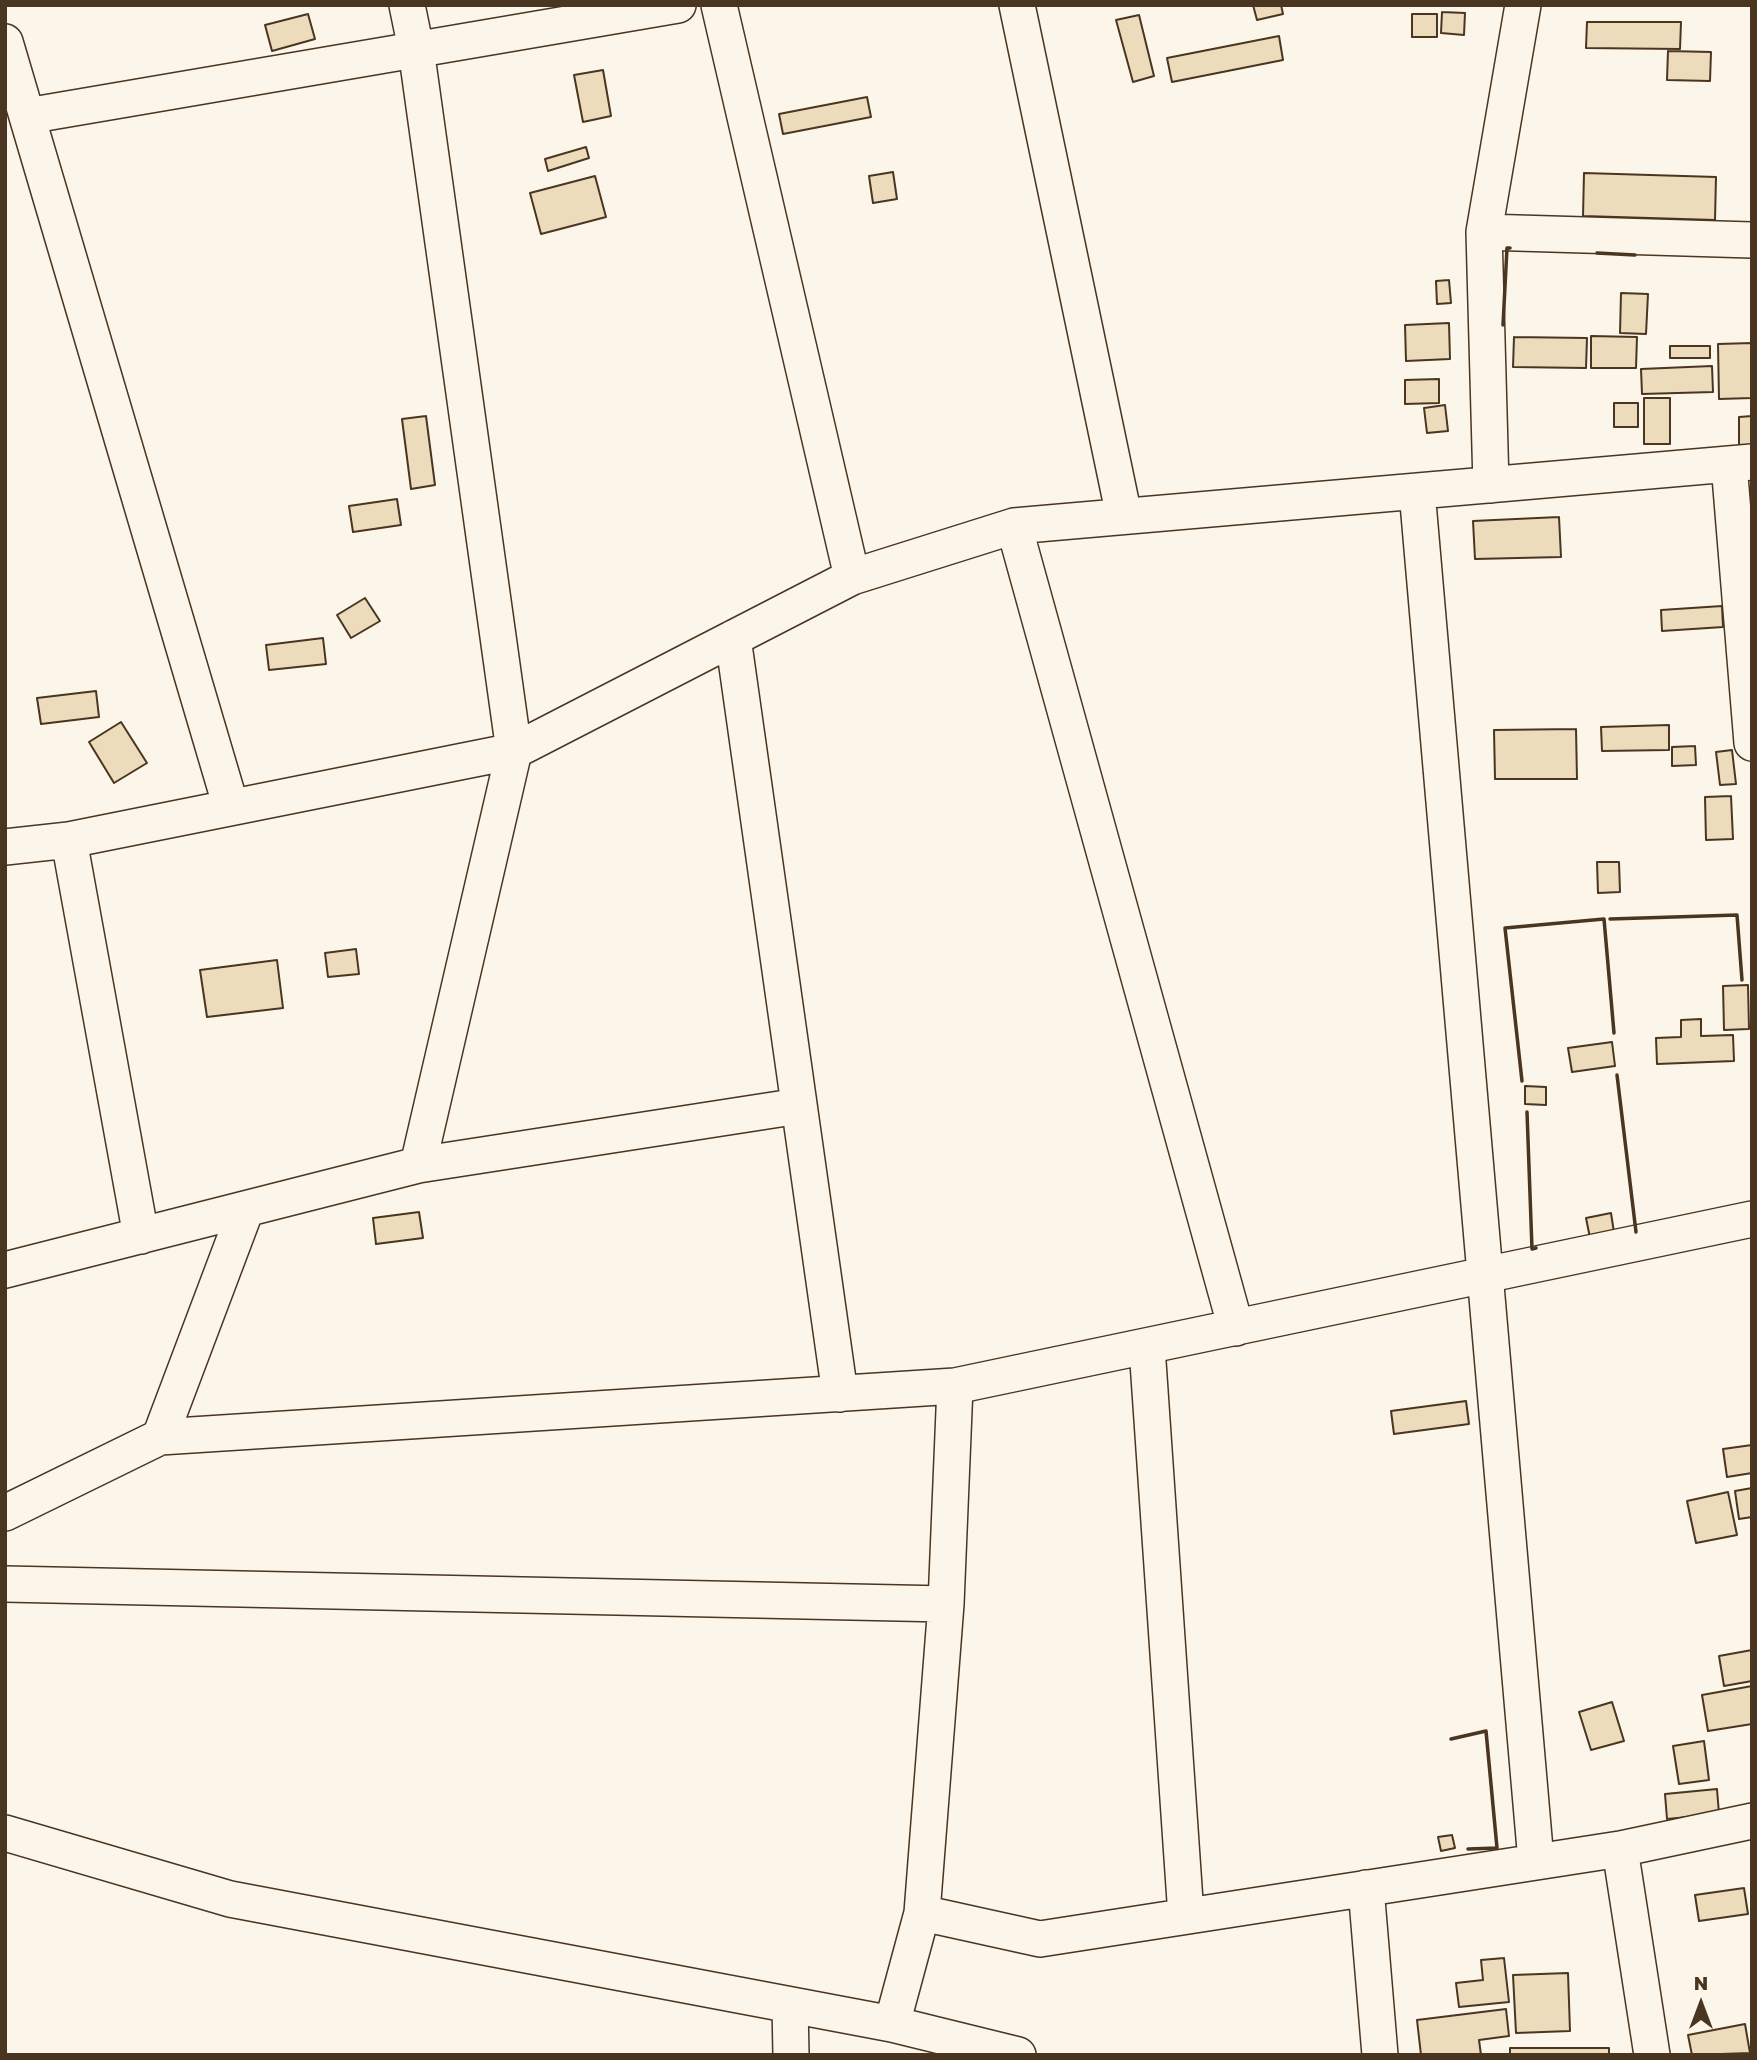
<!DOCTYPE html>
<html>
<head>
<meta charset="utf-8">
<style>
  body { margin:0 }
  #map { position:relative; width:1757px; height:2060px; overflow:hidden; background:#fbf6e9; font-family:"Golos Text",sans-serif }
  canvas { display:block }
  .frame { position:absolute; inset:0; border:7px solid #4a3520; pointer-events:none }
  .north { position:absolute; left:1666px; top:1969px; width:70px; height:70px; -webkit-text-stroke:5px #fbf6e9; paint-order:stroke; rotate:0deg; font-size:19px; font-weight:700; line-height:28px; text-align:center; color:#4a3520 }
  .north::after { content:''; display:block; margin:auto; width:24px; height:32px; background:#4a3520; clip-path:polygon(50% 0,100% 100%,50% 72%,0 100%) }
</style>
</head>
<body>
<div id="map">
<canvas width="1757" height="2060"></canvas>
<div class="frame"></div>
<div class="north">N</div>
</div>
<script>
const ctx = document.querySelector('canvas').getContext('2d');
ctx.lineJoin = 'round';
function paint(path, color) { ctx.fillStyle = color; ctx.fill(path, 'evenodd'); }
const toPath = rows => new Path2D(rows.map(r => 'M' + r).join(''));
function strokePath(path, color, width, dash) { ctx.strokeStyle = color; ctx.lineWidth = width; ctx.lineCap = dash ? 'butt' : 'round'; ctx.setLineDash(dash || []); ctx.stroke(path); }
const building = toPath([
  [1253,5,1281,5,1283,14,1257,20,1253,5],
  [1442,12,1465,13,1464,35,1441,33,1442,12],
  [308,14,315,39,272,51,265,25,308,14],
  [1412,14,1437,14,1437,37,1412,37,1412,14],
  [1139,15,1154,76,1133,82,1116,20,1139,15],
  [1587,22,1681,22,1680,49,1586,48,1587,22],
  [1279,36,1283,60,1172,82,1167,58,1279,36],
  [1668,51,1711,52,1710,81,1667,80,1668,51],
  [603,70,611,116,583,122,574,75,603,70],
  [867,97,871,117,783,134,779,114,867,97],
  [586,147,589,158,548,171,545,159,586,147],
  [893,172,897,199,873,203,869,176,893,172],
  [1584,173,1716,177,1715,220,1583,216,1584,173],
  [595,176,606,217,541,234,530,193,595,176],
  [1449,280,1451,303,1437,304,1436,281,1449,280],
  [1621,293,1648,294,1646,334,1620,333,1621,293],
  [1449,323,1450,359,1406,361,1405,325,1449,323],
  [1591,336,1637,337,1636,368,1591,368,1591,336],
  [1514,337,1587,338,1586,368,1513,367,1514,337],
  [1752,343,1752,398,1719,399,1718,344,1752,343],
  [1670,346,1710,346,1710,358,1670,358,1670,346],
  [1712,366,1713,392,1642,394,1641,369,1712,366],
  [1439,379,1439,403,1405,404,1405,380,1439,379],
  [1644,398,1670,398,1670,444,1644,444,1644,398],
  [1614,403,1638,403,1638,427,1614,427,1614,403],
  [1445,405,1448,431,1427,433,1424,408,1445,405],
  [426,416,435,485,411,489,402,419,426,416],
  [1752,416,1752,452,1739,452,1739,417,1752,416],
  [397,499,401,525,353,532,349,506,397,499],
  [1559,517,1561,557,1475,559,1473,521,1559,517],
  [365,598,380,621,351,638,337,615,365,598],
  [1722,606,1723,627,1662,631,1661,610,1722,606],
  [323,638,326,664,269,670,266,645,323,638],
  [96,691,99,717,41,724,37,698,96,691],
  [121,722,147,763,114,783,89,742,121,722],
  [1669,725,1669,750,1602,751,1601,727,1669,725],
  [1576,729,1577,779,1495,779,1494,730,1576,729],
  [1695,746,1696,765,1672,766,1672,747,1695,746],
  [1732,750,1736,784,1720,785,1716,752,1732,750],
  [1731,796,1733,839,1706,840,1705,797,1731,796],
  [1597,862,1619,862,1620,892,1598,893,1597,862],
  [356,949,359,974,328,977,325,953,356,949],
  [277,960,283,1008,207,1017,200,970,277,960],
  [1748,985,1749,1029,1724,1030,1723,986,1748,985],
  [1701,1019,1701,1036,1733,1035,1734,1061,1657,1064,1656,1038,1681,1037,1681,1020,1701,1019],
  [1612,1042,1615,1066,1572,1072,1568,1048,1612,1042],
  [1525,1086,1546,1087,1546,1105,1525,1104,1525,1086],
  [419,1212,423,1238,376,1244,373,1218,419,1212],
  [1611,1213,1615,1239,1591,1243,1586,1218,1611,1213],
  [1466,1401,1469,1424,1394,1434,1391,1411,1466,1401],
  [1752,1445,1752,1473,1727,1477,1723,1449,1752,1445],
  [1752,1488,1752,1517,1739,1519,1735,1491,1752,1488],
  [1728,1492,1737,1535,1696,1543,1687,1501,1728,1492],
  [1752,1650,1752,1681,1724,1686,1719,1656,1752,1650],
  [1752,1686,1752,1724,1708,1731,1702,1695,1752,1686],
  [1612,1702,1624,1741,1591,1750,1579,1712,1612,1702],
  [1704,1741,1709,1780,1679,1784,1673,1746,1704,1741],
  [1717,1789,1719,1814,1667,1819,1665,1794,1717,1789],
  [1452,1835,1455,1848,1441,1851,1438,1837,1452,1835],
  [1744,1888,1748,1914,1699,1921,1695,1895,1744,1888],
  [1504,1958,1509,2002,1459,2007,1456,1983,1483,1980,1481,1960,1504,1958],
  [1568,1973,1570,2031,1516,2033,1513,1975,1568,1973],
  [1506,2009,1509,2036,1479,2040,1481,2055,1421,2055,1417,2020,1506,2009],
  [1745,2024,1750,2053,1692,2055,1688,2035,1745,2024],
  [1510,2048,1609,2048,1609,2055,1510,2055,1510,2048]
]);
paint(building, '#ecdcbc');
strokePath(building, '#4a3520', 2);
const street = toPath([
  [407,5,416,49,514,751,418,1165],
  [719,5,852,577],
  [1017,5,1124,516],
  [5,42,231,807],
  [27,116,678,5],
  [1484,232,1752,240],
  [1729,464,1752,743],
  [1491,485,1484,232,1523,5],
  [1417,491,1536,1861],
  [1014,526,1236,1328],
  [733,638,840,1394],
  [69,840,141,1236],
  [5,847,69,840,514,751,852,577,1014,526,1752,462],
  [5,1270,418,1165,799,1106],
  [1147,1347,1186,1916],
  [160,1437,246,1209],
  [5,1513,160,1437,955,1386,1752,1219],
  [5,1584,946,1604],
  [5,1833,230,1899,892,2024,1018,2055],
  [1620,1849,1652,2055],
  [1366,1888,1380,2055],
  [922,1913,1040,1939,1620,1849,1752,1821],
  [790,2005,791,2055],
  [892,2024,922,1913,946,1604,955,1386]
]);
strokePath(street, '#4a3520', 38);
strokePath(street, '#fbf6e9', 35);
strokePath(toPath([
  [1597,253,1635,255],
  [1503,325,1507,248,1510,248],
  [1610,919,1737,915,1742,980],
  [1617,1075,1636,1232],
  [1522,1081,1505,928,1604,919,1614,1033],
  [1527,1112,1532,1249,1536,1248],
  [1451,1739,1486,1731,1497,1848,1468,1849]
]), '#4a3520', 3.5);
</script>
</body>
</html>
